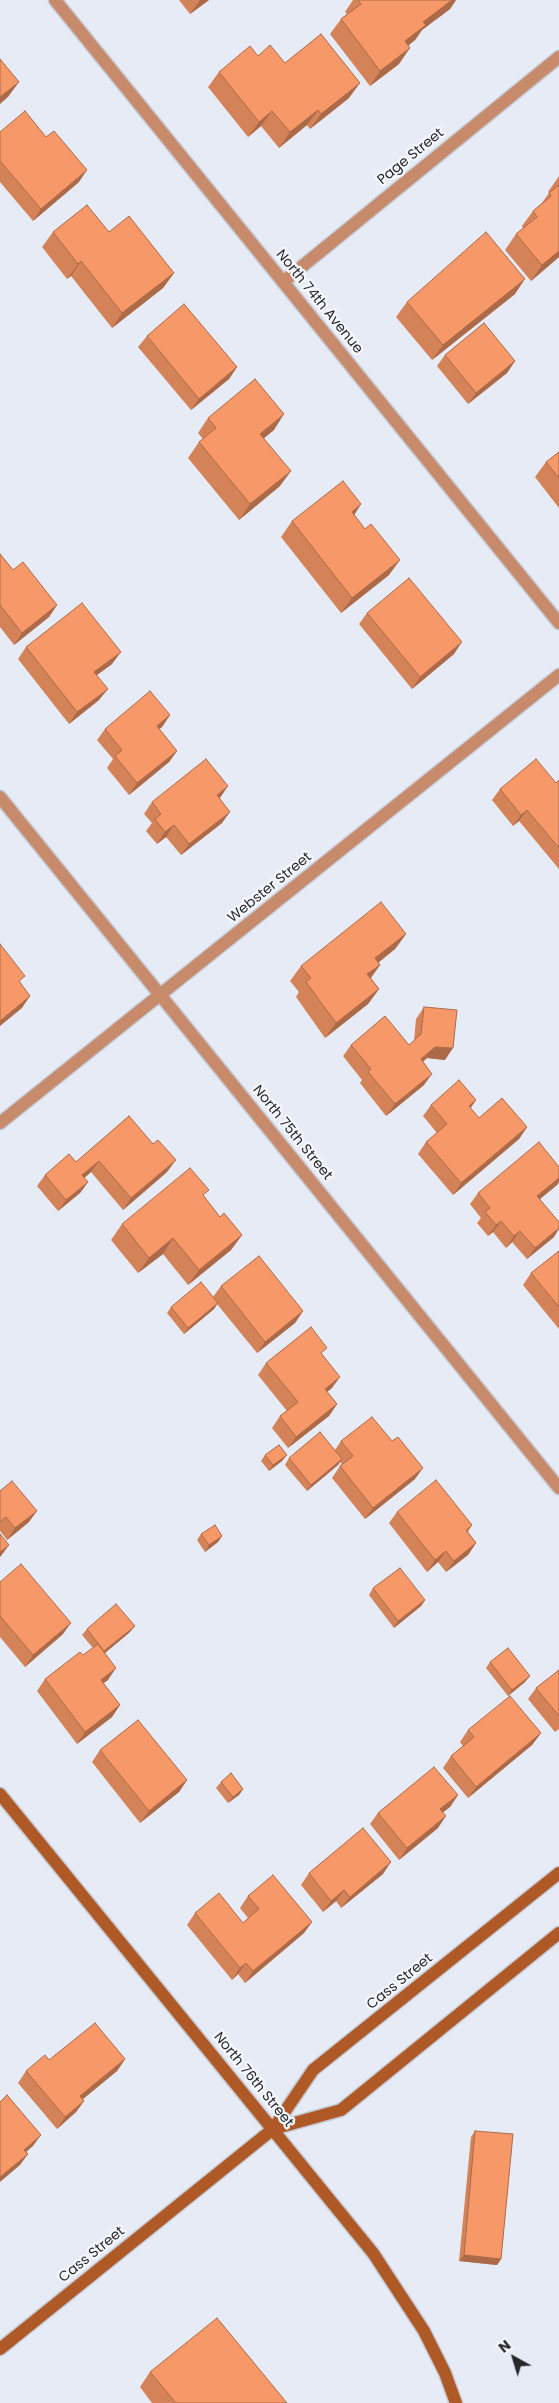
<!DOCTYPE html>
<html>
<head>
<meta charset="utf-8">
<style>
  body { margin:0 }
  #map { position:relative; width:559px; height:2403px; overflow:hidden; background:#e7ebf6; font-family:Poppins,sans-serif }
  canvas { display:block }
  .north { position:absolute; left:489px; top:2333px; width:50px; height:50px; -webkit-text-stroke:4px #f6f8ff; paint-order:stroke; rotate:321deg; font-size:14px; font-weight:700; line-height:20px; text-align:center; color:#27282c }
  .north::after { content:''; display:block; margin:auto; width:18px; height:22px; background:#27282c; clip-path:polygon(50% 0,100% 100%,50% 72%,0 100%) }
</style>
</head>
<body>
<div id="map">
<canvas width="559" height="2403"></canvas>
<div class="north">N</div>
</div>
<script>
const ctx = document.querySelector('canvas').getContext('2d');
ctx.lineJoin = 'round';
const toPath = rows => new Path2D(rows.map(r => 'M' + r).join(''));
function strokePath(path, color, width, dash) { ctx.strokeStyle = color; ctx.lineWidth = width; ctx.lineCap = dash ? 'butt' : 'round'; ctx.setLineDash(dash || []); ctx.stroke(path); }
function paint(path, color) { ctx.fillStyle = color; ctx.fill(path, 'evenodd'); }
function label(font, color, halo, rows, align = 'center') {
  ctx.font = font + ' Poppins,sans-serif'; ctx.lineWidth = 4.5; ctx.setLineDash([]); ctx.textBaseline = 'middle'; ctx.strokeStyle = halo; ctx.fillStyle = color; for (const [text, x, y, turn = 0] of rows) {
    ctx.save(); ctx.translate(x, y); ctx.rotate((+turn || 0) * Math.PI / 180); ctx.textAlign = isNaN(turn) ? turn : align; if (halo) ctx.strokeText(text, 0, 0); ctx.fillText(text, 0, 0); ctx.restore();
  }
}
const street = toPath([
  [55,0,559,623],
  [283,282,559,57],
  [0,797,559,1488],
  [0,1123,559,675]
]);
const secondary = toPath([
  [0,1794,373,2253,424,2331,445,2373,456,2403],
  [273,2129,341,2110,559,1933],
  [0,2349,273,2129,313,2070,559,1873]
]);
strokePath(street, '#c4c8d2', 15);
strokePath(secondary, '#c4c8d2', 15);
strokePath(street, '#c78b6c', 12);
strokePath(secondary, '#af5926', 12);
paint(toPath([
  [179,0,209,0,190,14],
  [353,0,456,0,450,9,422,30,415,40,408,46,399,64,370,86,330,34,341,19,347,14,345,12],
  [258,56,285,63,349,98,310,129,307,125,279,148,261,126,248,137,208,87,219,72],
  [0,132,46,137,79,182,33,221,0,182],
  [559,176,559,257,531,281,505,250,516,234,523,228,522,226,533,211,542,203,549,193,548,192],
  [53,232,109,232,174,273,163,288,112,328,71,276,67,279,42,247],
  [515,294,432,360,396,317,407,302],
  [147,336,237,367,229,379,191,410,138,347],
  [445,355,515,361,507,373,468,404,437,366],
  [208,418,274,430,263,438,280,486,239,520,188,458,199,442,203,439,198,433],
  [559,452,559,508,535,477,546,462],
  [361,504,354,515,365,529,389,575,341,613,281,537,292,521],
  [0,554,13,570,57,605,49,617,14,645,0,627],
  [367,613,454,654,412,689,359,624],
  [26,647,112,664,97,675,99,700,69,724,18,659],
  [170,715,162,727,159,729,177,751,169,762,129,795,107,768,113,759,97,740,105,729],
  [559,780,559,869,519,821,513,826,492,800,500,789,556,783],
  [219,798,222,823,181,855,166,837,157,844,146,831,152,823,144,814,152,802],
  [406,934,395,949,378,963,380,965,371,978,379,989,368,1004,325,1038,296,997,299,992,290,981,301,966],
  [424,1007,445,1060,427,1058,423,1062,424,1085,386,1116,360,1083,362,1080,343,1056,351,1045,409,1045,414,1041,416,1019],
  [476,1100,470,1108,479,1118,527,1127,519,1139,453,1195,418,1154,426,1142,437,1133,423,1116,431,1105],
  [129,1116,167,1172,123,1210,91,1172,84,1178,88,1182,80,1193,58,1211,37,1186,45,1175,76,1162],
  [559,1167,559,1182,557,1185,540,1199,554,1237,527,1259,512,1242,506,1248,493,1232,488,1236,477,1223,481,1218,470,1204,478,1193],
  [204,1197,220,1217,242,1235,231,1250,188,1285,163,1254,138,1273,111,1240,122,1224],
  [559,1251,559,1329,523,1285,531,1273],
  [221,1286,303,1311,295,1323,257,1353,217,1304,214,1309,184,1334,167,1313,171,1307,213,1297],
  [323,1355,332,1388,327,1392,337,1404,329,1416,288,1448,272,1428,280,1416,287,1411,258,1375,266,1363],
  [341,1441,415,1479,365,1519,332,1478,340,1466,342,1464,340,1462,338,1465,307,1491,285,1465,289,1458,335,1450],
  [265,1455,282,1461,269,1471,261,1461],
  [0,1491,29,1522,7,1540,0,1531],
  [397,1512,472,1525,468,1532,476,1543,468,1555,446,1572,438,1562,427,1572,389,1523],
  [201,1534,222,1536,218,1542,205,1552,197,1540],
  [0,1582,63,1634,25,1667,0,1637],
  [373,1588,425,1600,421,1606,394,1628,369,1595],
  [87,1629,130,1632,105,1653,108,1680,103,1683,120,1705,112,1717,77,1744,37,1691,45,1679,83,1655,93,1648,82,1635],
  [490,1662,525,1682,508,1696,486,1668],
  [559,1670,559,1729,555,1732,528,1699,536,1688],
  [468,1730,541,1733,532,1745,468,1798,443,1768,451,1756,463,1746,460,1742],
  [100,1750,187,1780,179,1792,140,1823,92,1762],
  [221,1782,243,1789,239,1795,228,1803,216,1788],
  [458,1795,450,1807,443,1812,438,1828,399,1860,370,1824,378,1813],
  [309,1873,383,1874,341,1908,336,1901,323,1912,301,1885],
  [248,1896,312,1922,304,1933,245,1983,238,1974,232,1980,187,1925,195,1913,243,1923,248,1918,240,1908],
  [125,2059,117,2071,83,2099,84,2101,76,2112,57,2129,18,2083,26,2071,49,2060],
  [475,2131,501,2259,497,2265,459,2261,471,2137],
  [150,2372,287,2403,152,2403,140,2387]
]), '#d48359');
paint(toPath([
  [200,0,209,0,190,14],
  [452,0,456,0,450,9,422,30,415,40,394,56,405,41,423,22],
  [410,48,399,64,370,86,380,71],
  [19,82,8,97,0,104,0,97],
  [360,83,349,98,310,129,321,114],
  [318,110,307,125,279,148,290,132],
  [272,111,261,126,248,137,259,122],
  [87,170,79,182,33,221,41,209],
  [559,251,559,257,531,281,542,265],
  [81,261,71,276,67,279,78,264],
  [174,273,163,288,112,328,122,313],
  [525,279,515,294,432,360,443,345],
  [515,361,507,373,468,404,476,393],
  [237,367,229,379,191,410,199,399],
  [284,414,274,430,250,450,260,434],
  [291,471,280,486,239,520,250,504],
  [361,504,351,520,352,512],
  [400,560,389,575,341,613,352,598],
  [57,605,49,617,14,645,22,633],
  [462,642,454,654,412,689,420,677],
  [121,652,112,664,86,683,94,672],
  [108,689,99,700,69,724,77,712],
  [170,715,162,727,149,737,157,726],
  [177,751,169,762,129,795,137,783],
  [228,786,220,798,209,807,217,795],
  [527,810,519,821,513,826,521,815],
  [230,812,222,823,181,855,189,844],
  [174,825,166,837,157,844,165,832],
  [406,934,395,949,364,974,375,958],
  [380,965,369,980,367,974],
  [379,989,368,1004,325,1038,336,1023],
  [30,996,22,1008,0,1026,0,1021],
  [435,1047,453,1048,445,1060,427,1058,412,1070,421,1059],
  [432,1074,424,1085,386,1116,395,1104],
  [476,1100,468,1112,469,1106],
  [527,1127,519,1139,453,1195,461,1183],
  [176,1160,167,1172,123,1210,131,1198],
  [99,1161,91,1172,74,1187,82,1175],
  [559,1178,559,1182,557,1185,529,1208,537,1196],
  [88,1182,80,1193,58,1211,66,1200],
  [501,1221,493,1232,488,1236,496,1225],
  [559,1228,559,1229,554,1237,527,1259,535,1248],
  [520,1231,512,1242,506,1248,514,1236],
  [242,1235,231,1250,188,1285,199,1270],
  [173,1238,163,1254,138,1273,149,1258],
  [218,1303,214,1309,184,1334,188,1328],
  [303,1311,295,1323,257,1353,265,1342],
  [340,1377,332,1388,317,1400,325,1389],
  [337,1404,329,1416,288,1448,296,1437],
  [287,1455,282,1461,269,1471,273,1465],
  [342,1459,338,1465,307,1491,311,1485],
  [423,1468,415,1479,365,1519,373,1508],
  [37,1511,29,1522,7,1540,15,1528],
  [222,1536,218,1542,205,1552,209,1545],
  [476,1543,468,1555,446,1572,454,1561],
  [9,1545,1,1556,0,1557,0,1552],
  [446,1551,438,1562,427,1572,435,1560],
  [425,1600,421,1606,394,1628,398,1621],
  [71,1623,63,1634,25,1667,33,1655],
  [135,1626,130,1632,100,1657,104,1651],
  [116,1668,108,1680,93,1691,101,1680],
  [530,1676,525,1682,508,1696,512,1690],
  [120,1705,112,1717,77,1744,85,1732],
  [541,1733,532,1745,468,1798,476,1787],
  [187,1780,179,1792,140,1823,149,1811],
  [243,1789,239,1795,228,1803,233,1797],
  [458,1795,450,1807,432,1821,440,1809],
  [446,1816,438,1828,399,1860,407,1848],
  [391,1862,383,1874,341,1908,350,1897],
  [344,1890,336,1901,323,1912,331,1901],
  [312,1922,304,1933,245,1983,253,1971],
  [246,1963,238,1974,232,1980,240,1968],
  [125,2059,117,2071,72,2108,80,2096],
  [84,2101,76,2112,57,2129,65,2117],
  [41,2135,33,2146,16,2161,24,2150],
  [28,2154,20,2165,0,2182,0,2177],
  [464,2255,501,2259,497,2265,459,2261]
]), '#ac6a49');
const building = toPath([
  [358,0,452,0,423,22,426,25,405,41,410,48,380,71,341,19,361,4,358,0],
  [321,34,360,83,321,114,318,110,290,132,272,111,259,122,219,72,250,46,258,56,270,45,285,63,321,34],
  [0,59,19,82,0,97,0,59],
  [25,111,46,137,54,131,87,170,41,209,0,161,0,132,25,111],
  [559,185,559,251,542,265,516,234,537,217,533,211,551,196,549,193,559,185],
  [87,205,109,232,129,216,174,273,122,313,81,261,78,264,53,232,87,205],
  [486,232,525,279,443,345,407,302,486,232],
  [184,304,237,367,199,399,147,336,184,304],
  [484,323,515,361,476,393,445,355,484,323],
  [255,379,284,414,260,434,291,471,250,504,199,442,216,428,208,418,255,379],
  [559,452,559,478,546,462,559,452],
  [343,481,361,504,352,512,365,529,371,524,400,560,352,598,292,521,343,481],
  [0,554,13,570,23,562,57,605,22,633,0,605,0,554],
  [409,578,462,642,420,677,367,613,409,578],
  [82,603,121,652,94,672,108,689,77,712,26,647,82,603],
  [150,691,170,715,157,726,177,751,137,783,115,756,122,750,105,729,150,691],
  [206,759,228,786,217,795,230,812,189,844,174,825,165,832,155,819,161,814,152,802,206,759],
  [536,759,556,783,559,780,559,848,527,810,521,815,500,789,536,759],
  [381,902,406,934,375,958,380,965,367,974,379,989,336,1023,306,982,311,978,301,966,381,902],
  [0,944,25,976,19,981,30,996,0,1021,0,944],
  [424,1007,457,1010,453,1048,435,1047,421,1059,432,1074,395,1104,368,1072,371,1069,351,1045,385,1016,409,1045,421,1034,424,1007],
  [459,1080,476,1100,469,1106,479,1118,502,1098,527,1127,461,1183,426,1142,447,1124,431,1105,459,1080],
  [129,1116,153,1144,158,1140,176,1160,131,1198,99,1161,82,1175,88,1182,66,1200,45,1175,69,1154,76,1162,129,1116],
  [539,1142,559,1167,559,1178,537,1196,559,1222,559,1228,535,1248,520,1231,514,1236,501,1221,496,1225,485,1212,490,1208,478,1193,539,1142],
  [190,1168,209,1190,203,1195,220,1217,224,1213,242,1235,199,1270,173,1238,149,1258,122,1224,190,1168],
  [559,1251,559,1307,531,1273,559,1251],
  [259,1256,303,1311,265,1342,221,1286,259,1256],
  [201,1282,218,1303,188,1328,171,1307,201,1282],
  [311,1327,327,1348,321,1353,340,1377,325,1389,337,1404,296,1437,280,1416,298,1402,266,1363,311,1327],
  [372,1417,392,1441,398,1437,423,1468,373,1508,340,1466,353,1456,341,1441,372,1417],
  [320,1432,342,1459,311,1485,289,1458,320,1432],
  [279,1445,287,1455,273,1465,265,1455,279,1445],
  [436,1480,472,1525,466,1530,476,1543,454,1561,446,1551,435,1560,397,1512,436,1480],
  [12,1481,37,1511,15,1528,6,1517,0,1522,0,1491,12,1481],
  [215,1525,222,1536,209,1545,201,1534,215,1525],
  [0,1534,9,1545,0,1552,0,1534],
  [21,1564,71,1623,33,1655,0,1616,0,1582,21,1564],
  [400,1568,425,1600,398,1621,373,1588,400,1568],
  [116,1604,135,1626,104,1651,87,1629,116,1604],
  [98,1644,116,1668,101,1680,120,1705,85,1732,45,1679,80,1652,83,1655,98,1644],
  [508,1648,530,1676,512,1690,490,1662,508,1648],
  [559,1670,559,1716,536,1688,559,1670],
  [510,1696,541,1733,476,1787,451,1756,474,1737,468,1730,510,1696],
  [138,1720,187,1780,149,1811,100,1750,138,1720],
  [434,1767,458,1795,440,1809,446,1816,407,1848,378,1813,434,1767],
  [231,1773,243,1789,233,1797,221,1782,231,1773],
  [363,1828,391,1862,350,1897,344,1890,331,1901,309,1873,363,1828],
  [273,1875,312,1922,253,1971,246,1963,240,1968,195,1913,219,1893,243,1923,259,1909,248,1896,273,1875],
  [95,2023,125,2059,80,2096,84,2101,65,2117,26,2071,45,2055,49,2060,95,2023],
  [7,2095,41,2135,24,2150,28,2154,0,2177,0,2102,7,2095],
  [475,2131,513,2134,501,2259,464,2255,475,2131],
  [217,2318,287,2403,176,2403,150,2372,217,2318]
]);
paint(building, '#f69868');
strokePath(building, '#ac6a49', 1);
label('14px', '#27282c', '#f6f8ff', [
  ["Page Street",411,157,-39],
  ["North 74th Avenue",319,302,51],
  ["Webster Street",270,888,-39],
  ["North 75th Street",292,1133,51],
  ["Cass Street",400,1982,-39],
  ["North 76th Street",253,2080,51],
  ["Cass Street",92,2255,-39]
]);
</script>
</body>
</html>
